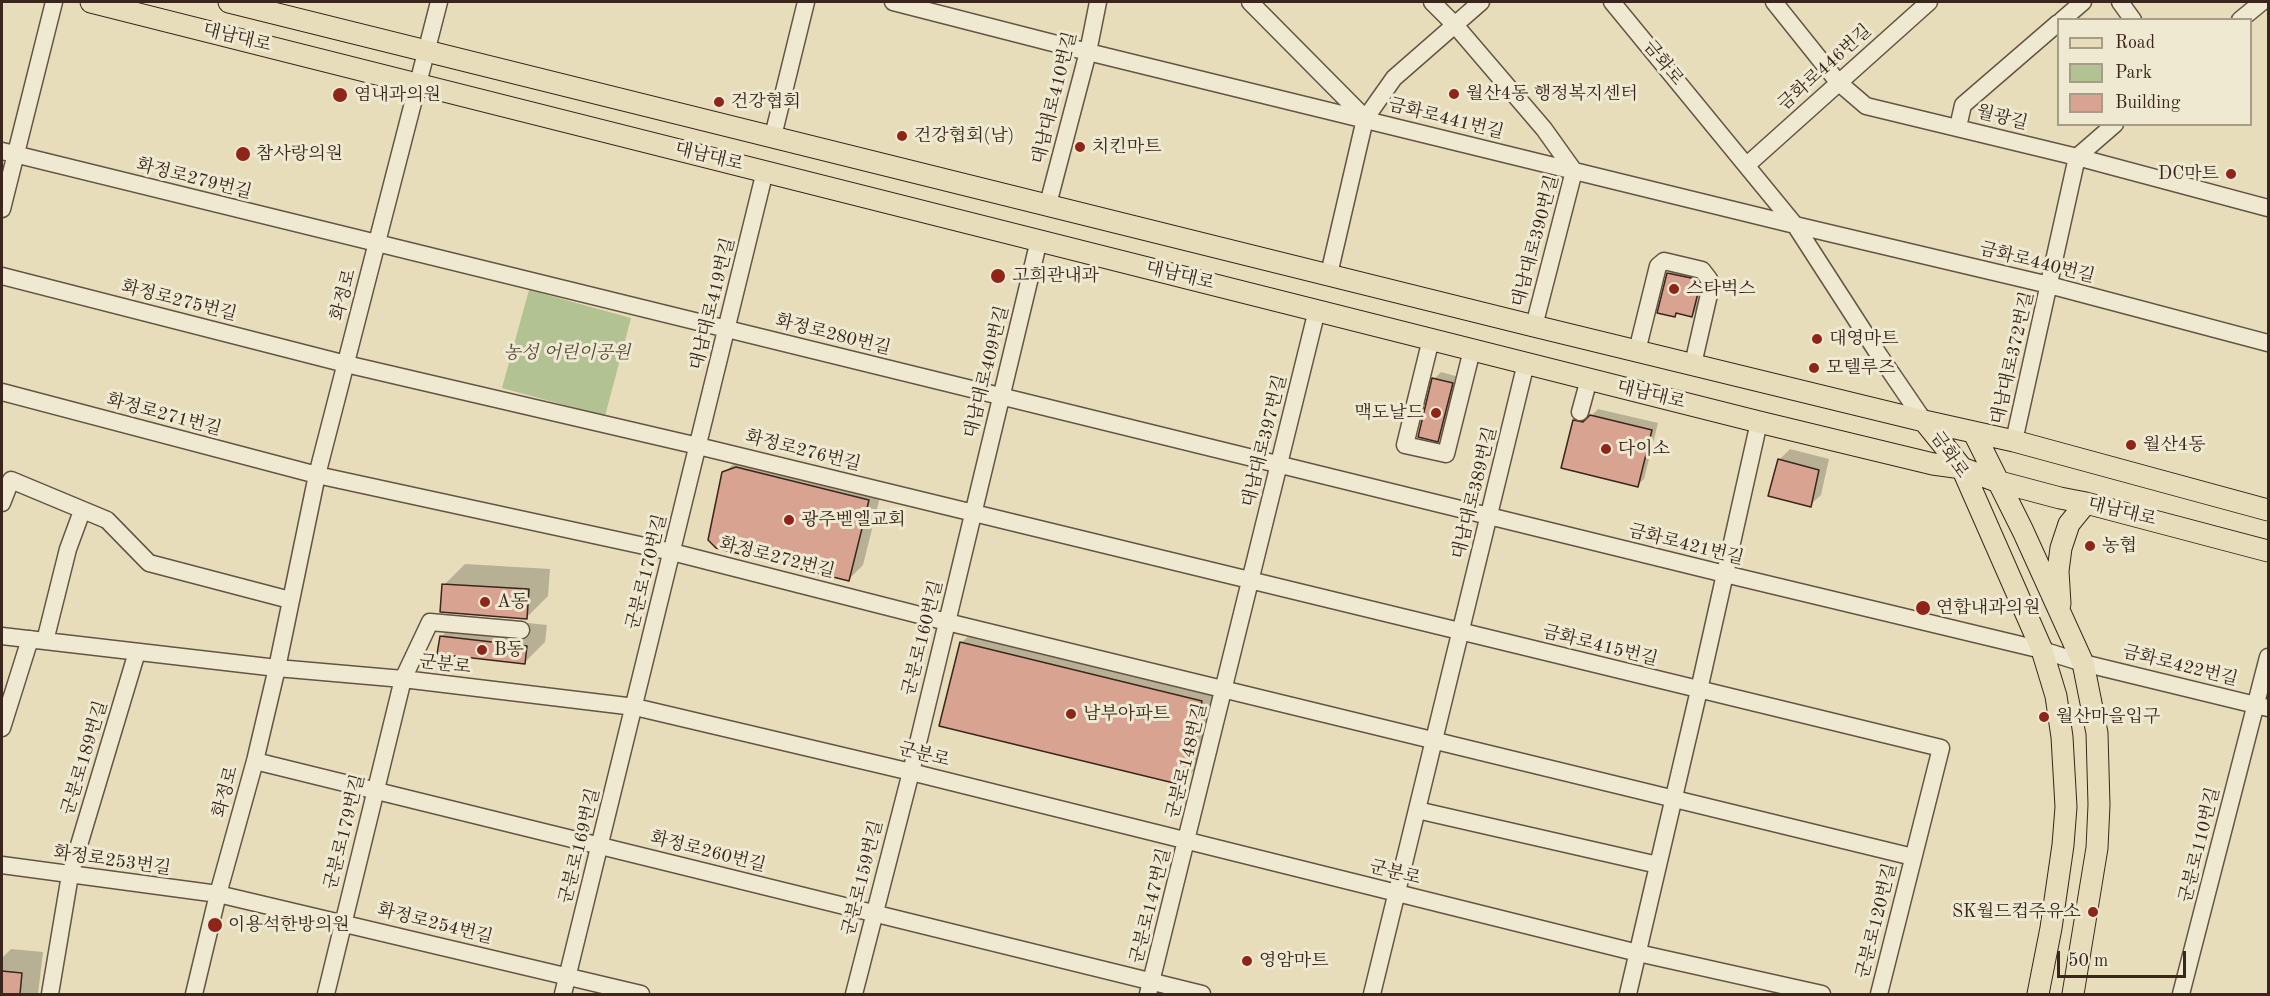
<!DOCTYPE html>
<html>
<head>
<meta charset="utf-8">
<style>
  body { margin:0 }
  #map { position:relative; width:2270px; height:996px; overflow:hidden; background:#e7ddba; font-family:"Old Standard TT",serif }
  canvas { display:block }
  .frame { position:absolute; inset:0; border:3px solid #3a261c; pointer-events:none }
  .legend { position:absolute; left:2057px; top:18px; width:195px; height:108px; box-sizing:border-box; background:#efe9d2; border:2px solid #a79b89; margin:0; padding:8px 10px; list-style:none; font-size:18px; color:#3a261c }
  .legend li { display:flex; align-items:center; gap:12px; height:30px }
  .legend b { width:30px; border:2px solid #a79b89 }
  .scale { position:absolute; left:2057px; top:951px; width:129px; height:27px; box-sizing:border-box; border:3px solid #3a261c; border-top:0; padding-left:8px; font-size:18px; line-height:21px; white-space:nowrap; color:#3a261c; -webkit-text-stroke:4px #efe9d2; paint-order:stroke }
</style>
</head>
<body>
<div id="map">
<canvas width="2270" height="996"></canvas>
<div class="frame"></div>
<ul class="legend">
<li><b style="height:8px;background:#e7ddba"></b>Road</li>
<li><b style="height:16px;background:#b2c292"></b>Park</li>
<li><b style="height:16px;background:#d9a391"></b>Building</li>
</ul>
<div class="scale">50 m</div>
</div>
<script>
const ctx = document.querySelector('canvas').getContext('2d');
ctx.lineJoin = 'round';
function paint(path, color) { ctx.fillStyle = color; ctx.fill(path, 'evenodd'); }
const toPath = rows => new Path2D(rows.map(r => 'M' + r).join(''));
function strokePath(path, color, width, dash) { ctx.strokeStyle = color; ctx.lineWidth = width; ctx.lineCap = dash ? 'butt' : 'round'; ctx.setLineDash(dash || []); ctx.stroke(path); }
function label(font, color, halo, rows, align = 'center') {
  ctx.font = font + ' "Old Standard TT","Noto Serif KR",serif'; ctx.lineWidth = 6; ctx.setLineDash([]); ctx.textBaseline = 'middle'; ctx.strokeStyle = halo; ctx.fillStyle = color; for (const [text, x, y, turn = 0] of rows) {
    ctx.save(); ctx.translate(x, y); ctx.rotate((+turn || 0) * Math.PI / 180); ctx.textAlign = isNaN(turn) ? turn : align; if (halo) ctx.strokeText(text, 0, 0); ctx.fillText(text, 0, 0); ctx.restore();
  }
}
paint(toPath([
  [529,290,631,318,605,416,502,388]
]), '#b2c292');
paint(toPath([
  [1676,266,1705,276,1699,308,1692,315,1679,312,1675,316,1659,312,1669,273],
  [1441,372,1459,377,1445,433,1438,440,1434,379],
  [1598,409,1658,423,1644,479,1637,486,1574,420,1581,413,1591,416],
  [1790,449,1829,459,1821,495,1810,505,1779,460],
  [739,458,883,485,863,565,849,579,724,473],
  [465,564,550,569,548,596,527,617,444,585],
  [462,616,547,625,545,642,524,663,441,637],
  [976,629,1216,687,1195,769,1181,784,961,643],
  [11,949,43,952,38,994,2,994,2,958]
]), '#0003');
const building = toPath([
  [1667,273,1696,279,1699,283,1699,289,1692,317,1676,313,1675,317,1657,313,1667,273],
  [1432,378,1453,383,1438,442,1418,437,1432,378],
  [1590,415,1652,430,1638,487,1561,468,1573,420,1583,422,1590,415],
  [1778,459,1819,470,1811,507,1768,496,1778,459],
  [736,467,869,500,849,581,716,548,708,540,722,472,736,467],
  [442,584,529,589,527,619,440,612,442,584],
  [440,636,527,646,525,664,437,654,440,636],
  [960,642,1202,701,1182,785,939,726,960,642],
  [2,971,22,973,20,994,2,994,2,971]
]);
paint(building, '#d9a391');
strokePath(building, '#3a261c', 1.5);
const minor = toPath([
  [893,2,1088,52,1795,225,2049,285,2268,343],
  [1250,2,1365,118],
  [1432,2,1455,25,1544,129,1574,171,1534,326],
  [1612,2,1795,225,1877,352,1924,421],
  [1774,2,1838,82,1866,106,2077,157,2268,208],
  [2120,2,2133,20],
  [2062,20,2083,2],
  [2240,20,2262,2],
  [1958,127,1963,105,2058,23],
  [773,136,806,2],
  [2,151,1725,574,2042,650,2083,663,2268,708],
  [1747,165,1929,2],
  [1048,204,1088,52,1098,2],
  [2,209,54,2],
  [1329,274,1365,119,1394,78,1481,2],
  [2,276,346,364,698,446,1941,748,1879,994],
  [1431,339,1405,445,1446,454,1472,350],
  [1637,351,1658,266,1664,261,1702,270,1709,279,1710,290,1693,364],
  [2,392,317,475,672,552,947,622,1913,857],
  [1580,412,1589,379],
  [2014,441,2077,157,2115,124],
  [2,503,11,480,107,520,149,563,290,600],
  [2,636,277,668,403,679,635,707,911,772,1638,953,1822,994],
  [45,641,68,549,82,511],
  [2,728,30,639],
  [255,761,1202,994],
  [1417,810,1658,865],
  [2,865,218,894,641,994],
  [50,994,70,875,137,652],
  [194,994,218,894,255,761,277,668,317,475,439,2],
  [326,994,403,679,430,622,521,630],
  [563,994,765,171],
  [854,994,911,772,1039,240],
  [1148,994,1317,310],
  [1372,994,1526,363],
  [1628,994,1699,690,1759,422],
  [2181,994,2268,657]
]);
const major = toPath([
  [91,2,1759,422,1933,464,1962,468,1996,481,2060,498,2086,503,2268,551],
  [229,2,1534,326,1924,421,2014,441,2268,510],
  [1924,421,1962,468,2042,650,2056,696,2062,737,2066,807,2063,845,2051,928,2038,994],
  [1974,433,2023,531,2083,663,2097,733,2099,805,2097,848,2073,994],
  [2060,604,2058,571,2061,548,2069,524,2086,503]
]);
strokePath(minor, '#655444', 19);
strokePath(major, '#3a261c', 23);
strokePath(minor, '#efe9d2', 16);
strokePath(major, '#e7ddba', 21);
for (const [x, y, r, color] of [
  [1454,94,6,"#8f2418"],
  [340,95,8,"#8f2418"],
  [719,102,6,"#8f2418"],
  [902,136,6,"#8f2418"],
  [1080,147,6,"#8f2418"],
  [243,154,8,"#8f2418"],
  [2231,174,6,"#8f2418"],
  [998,276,8,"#8f2418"],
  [1674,289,6,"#8f2418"],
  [1817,339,6,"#8f2418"],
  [1814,368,6,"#8f2418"],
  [1436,413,6,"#8f2418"],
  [2131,445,6,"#8f2418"],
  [1606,449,6,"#8f2418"],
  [789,520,6,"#8f2418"],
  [2090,546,6,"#8f2418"],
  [485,602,6,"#8f2418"],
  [1923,608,8,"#8f2418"],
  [482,650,6,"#8f2418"],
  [1071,714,6,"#8f2418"],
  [2044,717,6,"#8f2418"],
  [2093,912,6,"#8f2418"],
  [215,925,8,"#8f2418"],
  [1247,961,6,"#8f2418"]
]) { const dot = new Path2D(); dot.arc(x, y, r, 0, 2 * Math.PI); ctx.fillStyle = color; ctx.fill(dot); strokePath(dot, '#efe9d2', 2); }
label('18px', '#3a261c', '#efe9d2', [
  ["대남대로",237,38,14],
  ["금화로",1663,63,51],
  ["금화로446번길",1825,68,-42],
  ["대남대로410번길",1055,98,-76],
  ["월광길",2002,118,14],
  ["금화로441번길",1446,119,14],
  ["대남대로",709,157,14],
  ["화정로279번길",194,179,14],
  ["대남대로390번길",1536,241,-75],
  ["금화로440번길",2037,263,14],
  ["대남대로",1180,276,14],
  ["화정로",344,295,-75],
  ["화정로275번길",179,301,14],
  ["대남대로419번길",713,304,-76],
  ["화정로280번길",833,335,14],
  ["대남대로372번길",2013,358,-77],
  ["대남대로409번길",987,372,-76],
  ["대남대로",1651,395,14],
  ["화정로271번길",164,415,15],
  ["대남대로397번길",1265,441,-76],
  ["화정로276번길",803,451,14],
  ["금화로",1949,455,55],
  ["대남대로389번길",1475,493,-76],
  ["대남대로",2122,512,14],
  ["금화로421번길",1686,545,14],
  ["화정로272번길",777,558,14],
  ["군분로170번길",647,572,-76],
  ["군분로160번길",923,638,-76],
  ["금화로415번길",1600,646,14],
  ["군분로",445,665,7],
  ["금화로422번길",2180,666,14],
  ["군분로",924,755,14],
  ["군분로189번길",85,758,-73],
  ["군분로148번길",1187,761,-76],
  ["화정로",226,792,-75],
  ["군분로179번길",345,832,-76],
  ["군분로110번길",2200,845,-76],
  ["군분로169번길",580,846,-76],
  ["화정로260번길",708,852,14],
  ["화정로253번길",112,861,8],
  ["군분로",1395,873,14],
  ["군분로159번길",863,878,-76],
  ["군분로147번길",1151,906,-76],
  ["군분로120번길",1877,921,-76],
  ["화정로254번길",435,924,14]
]);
label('18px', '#3a261c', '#efe9d2', [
  ["월산4동 행정복지센터",1466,94],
  ["염내과의원",354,95],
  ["건강협회",731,102],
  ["건강협회(남)",914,136],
  ["치킨마트",1092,147],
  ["참사랑의원",256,154],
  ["DC마트",2219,174,"right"],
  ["고희관내과",1012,276],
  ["스타벅스",1686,289],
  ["대영마트",1829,339],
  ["모텔루즈",1826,368],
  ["맥도날드",1424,413,"right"],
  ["월산4동",2143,445],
  ["다이소",1618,449],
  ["광주벧엘교회",801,520],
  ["농협",2102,546],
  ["A동",497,602],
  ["연합내과의원",1936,608],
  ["B동",494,650],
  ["남부아파트",1083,714],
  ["월산마을입구",2056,717],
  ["SK월드컵주유소",2081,912,"right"],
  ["이용석한방의원",228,925],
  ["영암마트",1259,961]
], 'left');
label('italic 18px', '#584d3a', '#efe9d2', [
  ["농성 어린이공원",567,353]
]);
</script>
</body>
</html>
